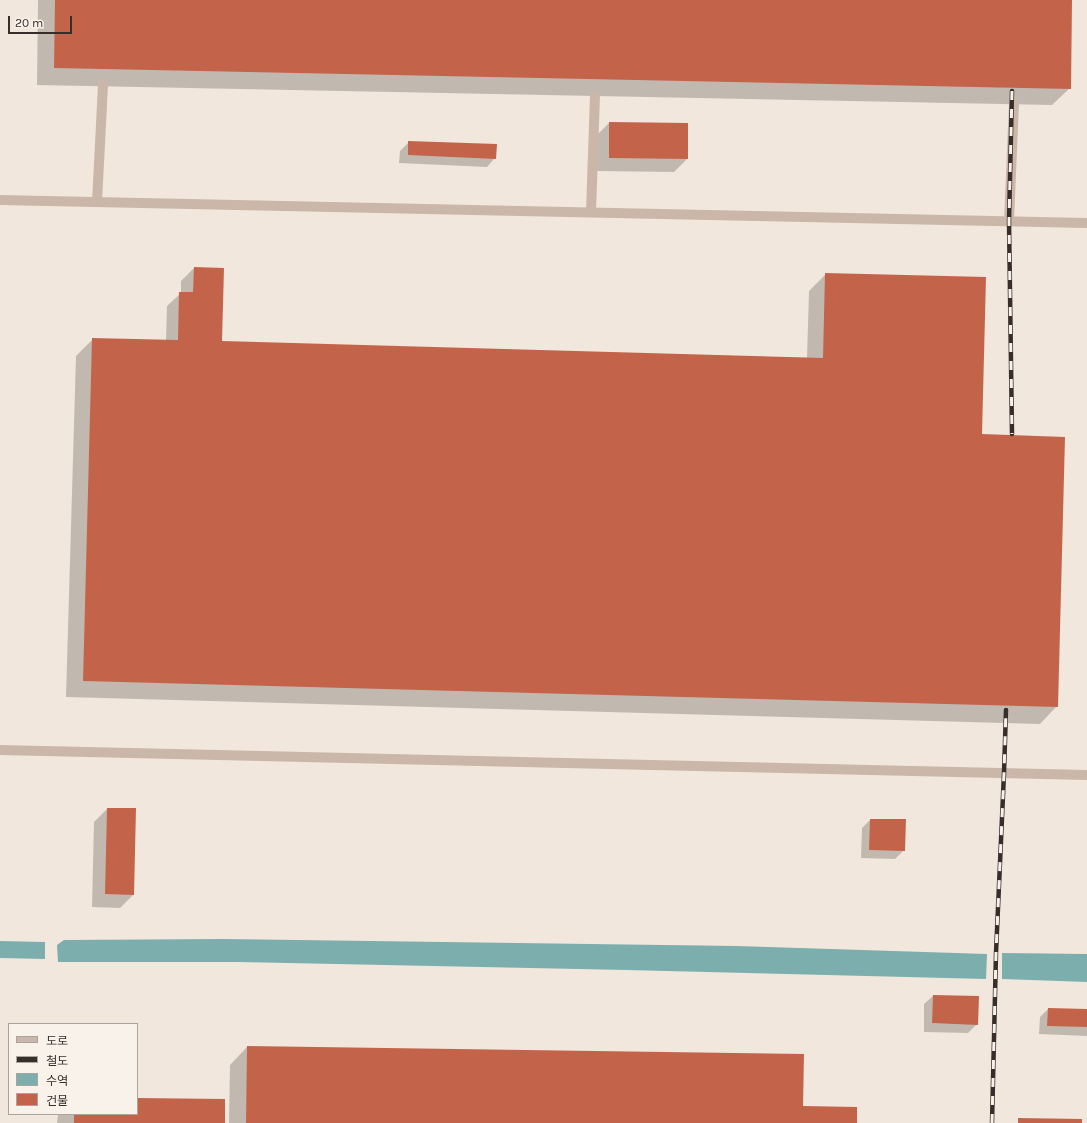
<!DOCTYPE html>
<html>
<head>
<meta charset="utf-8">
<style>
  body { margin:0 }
  #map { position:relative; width:1087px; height:1123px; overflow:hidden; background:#f2e7dd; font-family:Karla,"Noto Sans KR",sans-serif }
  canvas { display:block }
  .legend { position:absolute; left:8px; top:1023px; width:130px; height:92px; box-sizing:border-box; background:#f9f2ea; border:1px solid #aba39d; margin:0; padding:5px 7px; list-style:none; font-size:12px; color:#372d29 }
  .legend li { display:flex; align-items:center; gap:8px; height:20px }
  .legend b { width:20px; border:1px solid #aba39d }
  .scale { position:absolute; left:8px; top:16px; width:64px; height:18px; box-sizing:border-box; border:2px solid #372d29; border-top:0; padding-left:5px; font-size:12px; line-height:14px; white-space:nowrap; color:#372d29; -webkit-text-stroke:3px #f9f2ea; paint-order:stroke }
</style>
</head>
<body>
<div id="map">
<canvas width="1087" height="1123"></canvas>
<ul class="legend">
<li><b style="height:5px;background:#cab7a9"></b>도로</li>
<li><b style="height:5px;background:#372d29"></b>철도</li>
<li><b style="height:11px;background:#7daeae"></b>수역</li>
<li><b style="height:11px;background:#c3644a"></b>건물</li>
</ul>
<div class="scale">20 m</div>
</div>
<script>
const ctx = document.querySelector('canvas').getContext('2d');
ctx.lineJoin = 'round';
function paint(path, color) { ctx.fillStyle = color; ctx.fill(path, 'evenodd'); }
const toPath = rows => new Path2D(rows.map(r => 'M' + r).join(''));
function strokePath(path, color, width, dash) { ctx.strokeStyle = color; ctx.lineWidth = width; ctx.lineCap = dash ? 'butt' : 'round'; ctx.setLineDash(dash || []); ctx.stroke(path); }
paint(toPath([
  [224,939,737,946,987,954,986,979,627,970,239,962,58,962,57,945,64,940],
  [0,941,45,942,45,959,0,958],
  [1002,953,1087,954,1087,982,1002,979]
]), '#7daeae');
paint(toPath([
  [38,0,1071,0,1070,88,1052,105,37,85],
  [609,123,687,159,674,172,596,171,596,136],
  [409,142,495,158,487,167,399,163,400,151],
  [194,268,221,342,807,358,809,291,826,274,981,435,1057,706,1040,724,66,697,76,356,93,339,166,341,167,306,181,293,181,281],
  [107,809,133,895,120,908,92,907,94,822],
  [870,820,904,850,895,859,861,858,862,828],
  [933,996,977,1024,968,1033,924,1032,924,1004],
  [1048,1009,1087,1010,1087,1036,1039,1034,1040,1017],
  [247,1047,802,1107,856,1123,229,1123,230,1065],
  [137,1099,224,1123,57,1123,58,1115,59,1114,137,1114]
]), '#0003');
paint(toPath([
  [55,0,1072,0,1071,89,54,68],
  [609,122,688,123,688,159,609,158],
  [408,141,497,144,496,159,408,155],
  [194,267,224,268,222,341,823,358,825,273,986,277,982,434,1065,437,1058,707,83,681,92,338,178,340,179,292,193,292],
  [107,808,136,808,134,895,105,894],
  [870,819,906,819,905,851,869,850],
  [933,995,979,996,978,1025,932,1023],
  [1048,1008,1087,1009,1087,1027,1047,1026],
  [247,1046,804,1054,803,1106,857,1107,857,1123,246,1123],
  [137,1098,225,1099,225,1123,74,1123,74,1114,137,1114],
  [1018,1118,1082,1119,1082,1123,1018,1123]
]), '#c3644a');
strokePath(toPath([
  [97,202,103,85],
  [591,212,595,95],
  [1009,221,1014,103]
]), '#cab7a9', 10);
strokePath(toPath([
  [0,200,1087,223],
  [0,750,1087,775]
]), '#cab7a9', 10);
const rail = toPath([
  [1012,91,1009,221,1012,434],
  [992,1123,996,953,1004,773,1006,710]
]);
strokePath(rail, '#372d29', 4.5);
strokePath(rail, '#f9f2ea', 3, [9]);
</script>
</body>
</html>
